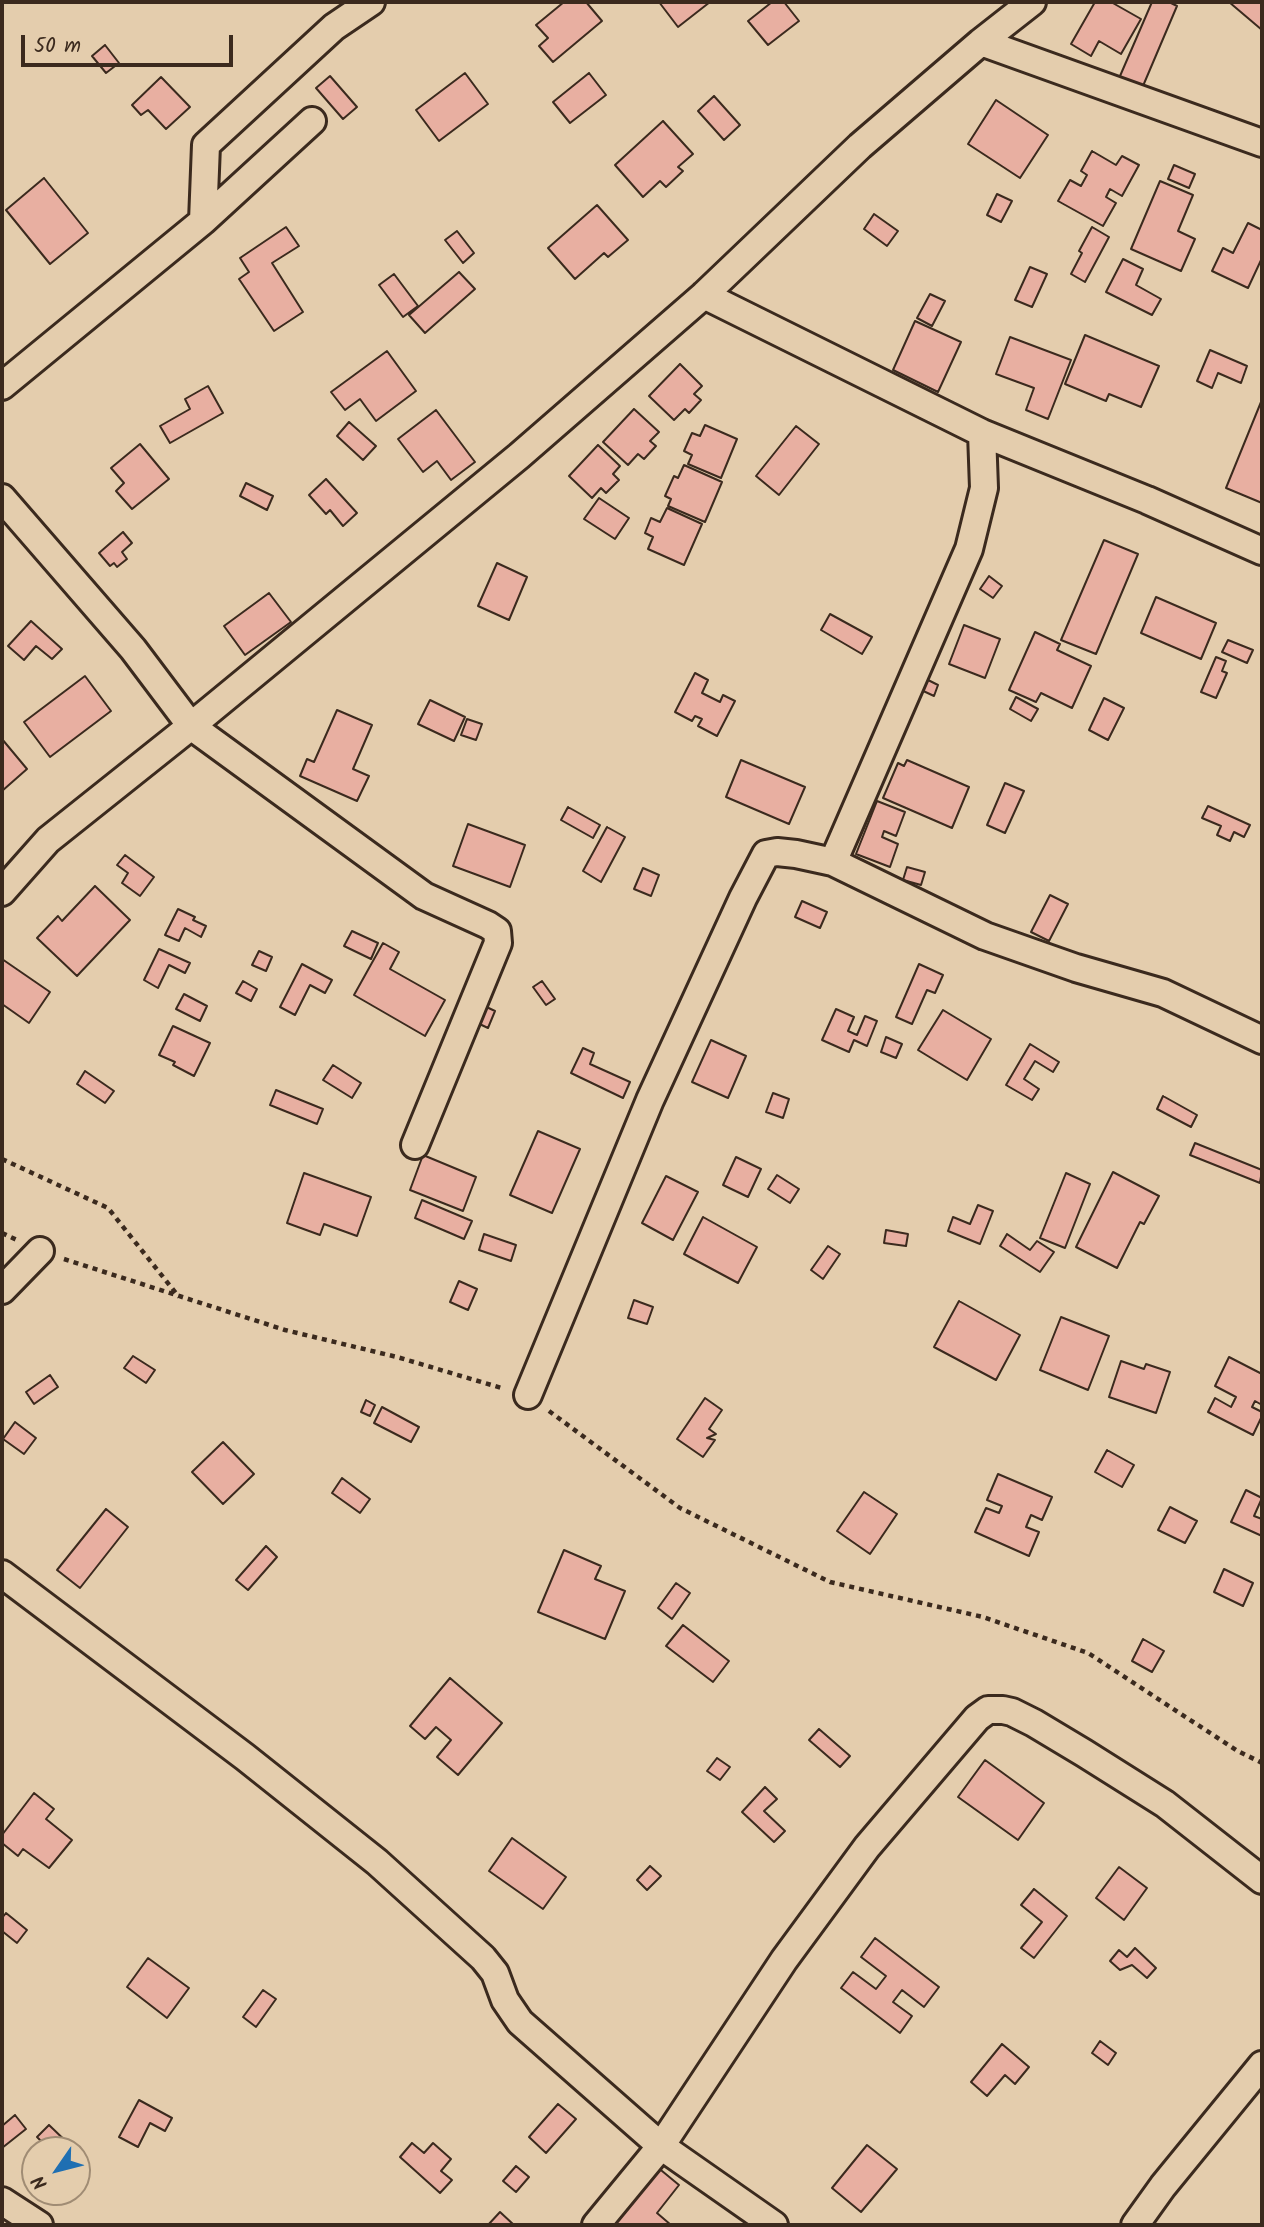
<!DOCTYPE html>
<html>
<head>
<meta charset="utf-8">
<style>
  body { margin:0 }
  #map { position:relative; width:1264px; height:2227px; overflow:hidden; background:#e4cdad; font-family:Kalam,sans-serif }
  canvas { display:block }
  .frame { position:absolute; inset:0; border:4px solid #3b2a1e; pointer-events:none }
  .north { position:absolute; left:21px; top:2136px; width:70px; height:70px; box-sizing:border-box; background:#e4cdad; border:2px solid #a08c74; border-radius:50%; rotate:235deg; font-size:19px; font-weight:700; line-height:28px; text-align:center; color:#3b2a1e }
  .north::after { content:''; display:block; margin:auto; width:24px; height:32px; background:#1f6fb2; clip-path:polygon(50% 0,100% 100%,50% 72%,0 100%) }
  .scale { position:absolute; left:21px; top:35px; width:212px; height:32px; box-sizing:border-box; border:4px solid #3b2a1e; border-top:0; padding-left:9px; font-size:21px; line-height:24px; white-space:nowrap; color:#3b2a1e; -webkit-text-stroke:5px #e4cdad; paint-order:stroke }
</style>
</head>
<body>
<div id="map">
<canvas width="1264" height="2227"></canvas>
<div class="frame"></div>
<div class="north">N</div>
<div class="scale">50 m</div>
</div>
<script>
const ctx = document.querySelector('canvas').getContext('2d');
ctx.lineJoin = 'round';
function paint(path, color) { ctx.fillStyle = color; ctx.fill(path, 'evenodd'); }
const toPath = rows => new Path2D(rows.map(r => 'M' + r).join(''));
function strokePath(path, color, width, dash) { ctx.strokeStyle = color; ctx.lineWidth = width; ctx.lineCap = dash ? 'butt' : 'round'; ctx.setLineDash(dash || []); ctx.stroke(path); }
const building = toPath([
  [564,2,586,2,602,21,553,62,539,46,548,38,536,25,564,2],
  [659,2,710,2,678,27,659,2],
  [772,2,784,2,799,21,768,45,748,21,772,2],
  [1095,2,1111,2,1141,19,1121,54,1099,41,1091,56,1071,44,1095,2],
  [1152,2,1169,2,1177,6,1140,93,1117,83,1152,2],
  [1229,2,1262,2,1262,30,1229,2],
  [105,45,119,63,106,73,92,56,105,45],
  [465,73,488,104,439,141,416,110,465,73],
  [589,73,606,95,570,123,553,102,589,73],
  [330,76,357,107,343,119,316,88,330,76],
  [161,77,190,107,166,129,148,110,141,115,132,105,161,77],
  [714,96,740,125,724,140,698,111,714,96],
  [996,100,1048,135,1020,178,968,144,996,100],
  [663,121,693,154,678,167,683,171,666,187,660,181,643,197,615,165,663,121],
  [1092,151,1116,165,1122,156,1139,165,1122,196,1110,189,1106,197,1116,203,1103,226,1058,201,1070,180,1081,186,1087,175,1081,171,1092,151],
  [1174,165,1195,174,1189,188,1168,179,1174,165],
  [44,178,88,233,50,264,6,210,44,178],
  [1160,181,1193,195,1178,231,1195,239,1181,271,1131,249,1160,181],
  [997,194,1012,201,1001,222,987,215,997,194],
  [597,205,628,240,608,257,604,253,575,279,548,248,597,205],
  [874,214,898,231,887,246,864,229,874,214],
  [1248,223,1262,230,1262,258,1248,288,1212,271,1223,248,1233,253,1248,223],
  [286,227,299,246,272,263,303,312,274,331,239,279,249,272,240,258,286,227],
  [1092,227,1109,237,1085,282,1071,274,1082,253,1079,251,1092,227],
  [457,231,474,253,463,263,445,240,457,231],
  [1123,259,1143,269,1136,285,1161,299,1152,315,1106,292,1123,259],
  [1030,267,1047,274,1032,307,1015,300,1030,267],
  [459,272,475,289,425,333,409,315,459,272],
  [394,274,418,306,403,317,379,285,394,274],
  [930,294,945,301,932,326,917,318,930,294],
  [915,321,961,342,938,392,893,370,915,321],
  [1085,335,1159,366,1141,407,1109,394,1106,401,1065,384,1085,335],
  [1010,337,1071,360,1048,419,1026,410,1034,388,996,374,1010,337],
  [1210,350,1247,366,1241,383,1218,373,1212,388,1197,381,1210,350],
  [387,351,416,391,376,421,360,399,345,410,331,392,387,351],
  [680,364,702,386,694,394,701,400,689,413,685,409,674,420,649,396,680,364],
  [208,386,223,413,170,443,160,426,190,409,185,399,208,386],
  [1261,402,1262,402,1262,503,1226,488,1261,402],
  [634,409,659,432,650,441,656,446,644,459,638,454,628,465,603,442,634,409],
  [436,410,475,462,451,480,437,461,423,472,398,439,436,410],
  [349,422,376,446,363,460,337,436,349,422],
  [705,425,737,439,721,478,688,464,692,455,684,451,692,433,700,436,705,425],
  [796,426,819,444,779,495,756,476,796,426],
  [140,444,169,479,132,509,116,491,124,483,111,468,140,444],
  [598,445,620,466,613,474,619,480,606,493,601,488,592,498,569,476,598,445],
  [684,465,722,482,705,522,668,506,671,499,665,496,674,476,678,478,684,465],
  [326,479,357,513,343,526,330,510,326,514,309,495,326,479],
  [246,483,273,496,267,510,240,496,246,483],
  [599,498,629,518,615,539,584,519,599,498],
  [667,508,702,524,684,565,648,549,653,537,645,533,651,518,660,522,667,508],
  [123,532,132,543,122,552,127,559,117,567,114,563,110,566,99,553,123,532],
  [1104,540,1138,554,1096,654,1061,640,1104,540],
  [497,563,527,577,509,620,478,606,497,563],
  [989,576,1002,586,993,598,980,589,989,576],
  [269,593,291,622,245,655,224,626,269,593],
  [1156,597,1216,623,1201,659,1141,633,1156,597],
  [830,614,872,637,862,654,821,630,830,614],
  [31,621,62,649,52,659,36,646,24,660,8,646,31,621],
  [964,625,1000,639,985,678,949,664,964,625],
  [1035,632,1060,644,1057,650,1091,666,1072,708,1041,693,1036,702,1009,690,1035,632],
  [1228,640,1253,650,1247,663,1222,652,1228,640],
  [1216,657,1226,661,1222,671,1227,673,1216,698,1201,692,1216,657],
  [695,673,708,680,702,693,720,702,723,695,735,701,717,736,698,726,702,719,695,716,692,721,675,712,695,673],
  [85,676,111,711,50,757,24,722,85,676],
  [924,678,938,685,934,696,919,689,924,678],
  [1016,697,1038,709,1031,721,1010,709,1016,697],
  [1104,698,1124,708,1108,740,1089,730,1104,698],
  [430,700,465,717,454,741,418,724,430,700],
  [337,710,372,725,353,769,369,776,357,801,300,776,307,759,314,762,337,710],
  [467,719,482,724,476,740,461,735,467,719],
  [2,739,27,769,2,791,2,739],
  [741,760,805,787,789,824,726,797,741,760],
  [907,760,969,787,952,828,883,798,898,763,904,766,907,760],
  [1005,783,1024,791,1005,833,987,825,1005,783],
  [877,801,905,812,896,836,884,831,882,837,898,844,890,867,856,854,877,801],
  [1208,806,1250,825,1244,837,1234,832,1230,841,1217,835,1221,826,1202,818,1208,806],
  [568,807,600,825,593,838,561,820,568,807],
  [468,824,525,845,510,887,453,866,468,824],
  [607,827,625,837,601,882,583,871,607,827],
  [125,855,154,877,140,896,122,883,128,873,117,865,125,855],
  [907,867,925,872,921,885,903,880,907,867],
  [643,868,659,875,651,896,634,889,643,868],
  [95,886,130,920,77,976,37,938,58,916,62,921,95,886],
  [1050,895,1068,904,1049,941,1031,932,1050,895],
  [802,901,827,912,820,928,795,917,802,901],
  [178,909,195,917,193,920,206,926,201,937,185,928,179,941,165,935,178,909],
  [352,931,378,943,371,959,344,946,352,931],
  [383,943,399,952,390,969,445,1000,425,1036,354,995,383,943],
  [159,949,190,963,185,973,169,965,158,988,144,980,159,949],
  [259,951,272,957,266,971,252,965,259,951],
  [2,959,50,992,29,1023,2,1004,2,959],
  [302,964,332,980,325,993,310,985,295,1015,280,1007,302,964],
  [919,964,943,975,935,993,927,990,912,1024,896,1017,919,964],
  [243,981,257,989,251,1001,236,993,243,981],
  [542,981,555,999,546,1005,533,987,542,981],
  [184,994,207,1006,200,1021,176,1009,184,994],
  [478,1003,495,1011,488,1028,471,1020,478,1003],
  [836,1009,854,1017,848,1031,857,1035,865,1016,877,1021,867,1046,854,1040,849,1052,822,1040,836,1009],
  [943,1010,991,1039,967,1080,918,1050,943,1010],
  [173,1026,210,1043,194,1076,173,1065,175,1062,159,1055,173,1026],
  [886,1037,902,1044,896,1058,881,1052,886,1037],
  [711,1040,746,1056,728,1098,692,1082,711,1040],
  [1030,1044,1059,1062,1053,1072,1035,1061,1024,1079,1039,1089,1032,1100,1006,1085,1030,1044],
  [583,1048,594,1053,590,1064,630,1082,623,1098,571,1073,583,1048],
  [333,1065,361,1083,352,1098,323,1080,333,1065],
  [85,1071,114,1091,105,1103,77,1084,85,1071],
  [276,1090,323,1109,317,1124,270,1105,276,1090],
  [773,1093,789,1099,783,1118,766,1112,773,1093],
  [1163,1096,1197,1115,1191,1127,1157,1109,1163,1096],
  [538,1131,580,1149,552,1213,510,1195,538,1131],
  [1195,1143,1262,1170,1260,1183,1190,1155,1195,1143],
  [423,1155,476,1177,463,1211,410,1190,423,1155],
  [736,1157,761,1169,748,1197,723,1185,736,1157],
  [1113,1172,1159,1196,1144,1224,1140,1222,1117,1268,1076,1247,1113,1172],
  [304,1173,371,1197,357,1236,324,1224,320,1235,287,1223,304,1173],
  [1066,1173,1090,1184,1065,1248,1040,1238,1066,1173],
  [777,1175,799,1189,790,1203,768,1189,777,1175],
  [666,1176,698,1192,673,1240,642,1223,666,1176],
  [422,1200,472,1221,464,1239,415,1218,422,1200],
  [978,1205,993,1211,980,1244,948,1231,953,1217,970,1224,978,1205],
  [703,1217,757,1247,738,1283,684,1254,703,1217],
  [886,1230,908,1234,906,1246,884,1243,886,1230],
  [484,1234,516,1245,511,1261,479,1250,484,1234],
  [1007,1234,1030,1250,1037,1241,1054,1252,1040,1272,1000,1246,1007,1234],
  [828,1246,840,1254,823,1279,811,1270,828,1246],
  [459,1281,477,1289,468,1310,450,1302,459,1281],
  [634,1300,653,1307,647,1324,628,1318,634,1300],
  [959,1301,1020,1335,996,1380,934,1347,959,1301],
  [1061,1317,1109,1336,1088,1390,1040,1370,1061,1317],
  [133,1356,155,1370,146,1383,124,1368,133,1356],
  [1229,1357,1262,1374,1262,1405,1255,1401,1252,1407,1262,1412,1262,1416,1253,1435,1208,1412,1215,1398,1231,1407,1236,1397,1215,1386,1229,1357],
  [1121,1361,1144,1369,1146,1364,1170,1372,1156,1413,1109,1397,1121,1361],
  [50,1375,58,1387,34,1404,26,1392,50,1375],
  [705,1398,722,1410,709,1429,716,1434,707,1438,715,1440,703,1457,677,1439,705,1398],
  [366,1400,375,1405,370,1416,361,1412,366,1400],
  [382,1407,419,1427,411,1442,374,1423,382,1407],
  [15,1422,36,1438,24,1454,3,1439,15,1422],
  [223,1442,254,1474,223,1504,192,1472,223,1442],
  [1107,1450,1134,1465,1122,1487,1095,1472,1107,1450],
  [998,1474,1052,1497,1042,1520,1031,1515,1026,1527,1039,1532,1029,1556,975,1532,986,1508,999,1513,1002,1506,987,1500,998,1474],
  [342,1478,370,1499,360,1513,332,1493,342,1478],
  [1246,1490,1262,1498,1254,1516,1262,1519,1262,1536,1231,1522,1246,1490],
  [864,1492,897,1514,870,1554,837,1531,864,1492],
  [1170,1507,1197,1521,1185,1543,1158,1530,1170,1507],
  [106,1509,128,1527,80,1588,57,1570,106,1509],
  [266,1546,277,1557,248,1590,236,1580,266,1546],
  [564,1550,601,1566,595,1579,625,1591,605,1639,538,1612,564,1550],
  [1224,1569,1253,1583,1243,1606,1214,1592,1224,1569],
  [676,1583,690,1593,672,1619,658,1608,676,1583],
  [683,1625,729,1661,713,1682,666,1646,683,1625],
  [1143,1639,1164,1651,1152,1672,1132,1661,1143,1639],
  [450,1678,502,1723,458,1775,437,1757,451,1740,436,1727,425,1739,410,1726,450,1678],
  [819,1729,850,1756,840,1767,809,1740,819,1729],
  [717,1758,730,1767,720,1780,707,1771,717,1758],
  [985,1760,1044,1803,1018,1840,958,1797,985,1760],
  [765,1787,777,1799,764,1811,785,1831,774,1842,742,1812,765,1787],
  [34,1793,54,1809,46,1819,72,1840,49,1868,23,1849,18,1856,2,1843,2,1835,34,1793],
  [512,1838,566,1877,543,1909,489,1871,512,1838],
  [650,1866,661,1876,647,1890,637,1880,650,1866],
  [1119,1867,1147,1888,1124,1920,1096,1898,1119,1867],
  [1034,1889,1067,1916,1034,1958,1021,1948,1042,1922,1021,1905,1034,1889],
  [6,1913,27,1930,17,1943,2,1931,2,1918,6,1913],
  [875,1938,939,1987,924,2007,902,1990,893,2002,912,2016,900,2033,841,1988,853,1972,876,1989,886,1976,861,1957,875,1938],
  [1135,1948,1156,1968,1147,1978,1132,1965,1120,1970,1110,1961,1119,1950,1127,1957,1135,1948],
  [148,1958,189,1988,167,2018,127,1987,148,1958],
  [263,1990,276,1999,256,2027,243,2017,263,1990],
  [1100,2041,1116,2053,1108,2065,1092,2053,1100,2041],
  [1002,2044,1029,2067,1015,2084,1005,2075,987,2096,971,2082,1002,2044],
  [139,2100,172,2118,165,2131,150,2123,138,2147,119,2137,139,2100],
  [558,2104,576,2119,546,2153,529,2137,558,2104],
  [15,2115,26,2129,2,2148,2,2126,15,2115],
  [49,2125,75,2150,50,2150,37,2137,49,2125],
  [412,2143,424,2153,433,2143,451,2159,441,2171,452,2180,440,2193,400,2157,412,2143],
  [867,2145,897,2169,861,2212,832,2188,867,2145],
  [516,2166,529,2177,516,2192,503,2181,516,2166],
  [656,2166,679,2185,657,2213,671,2225,614,2225,610,2222,656,2166],
  [500,2212,514,2225,488,2225,500,2212]
]);
paint(building, '#e8afa1');
strokePath(building, '#3b2a1e', 2);
const minor = toPath([
  [981,42,1262,143],
  [203,221,312,121],
  [704,295,982,433,1147,500,1262,551],
  [2,386,203,221,206,145,334,27,371,2],
  [2,498,133,649,191,726,424,896,488,925,497,931,498,943,415,1145],
  [833,862,969,549,984,488,982,433],
  [2,892,48,840,191,726,519,456,704,295,860,146,981,42,1032,2],
  [2,1290,40,1251],
  [528,1395,650,1100,743,898,766,854,777,852,796,854,833,862,985,936,1076,968,1163,993,1262,1040],
  [2,1574,245,1757,377,1862,483,1958,495,1973,505,2000,520,2022,661,2146,774,2225],
  [2,2201,39,2225],
  [596,2225,661,2146,784,1960,867,1847,977,1718,988,1710,1003,1710,1012,1712,1034,1723,1084,1753,1165,1804,1262,1880],
  [1135,2225,1163,2186,1262,2065]
]);
strokePath(minor, '#3b2a1e', 32);
strokePath(toPath([
  [2,1159,108,1208,179,1297],
  [2,1233,17,1240],
  [64,1259,285,1330,397,1357,505,1389],
  [549,1411,680,1508,830,1582,983,1617,1088,1653,1236,1750,1262,1763]
]), '#3b2a1e', 4.5, [5, 5]);
strokePath(minor, '#e4cdad', 26);
</script>
</body>
</html>
